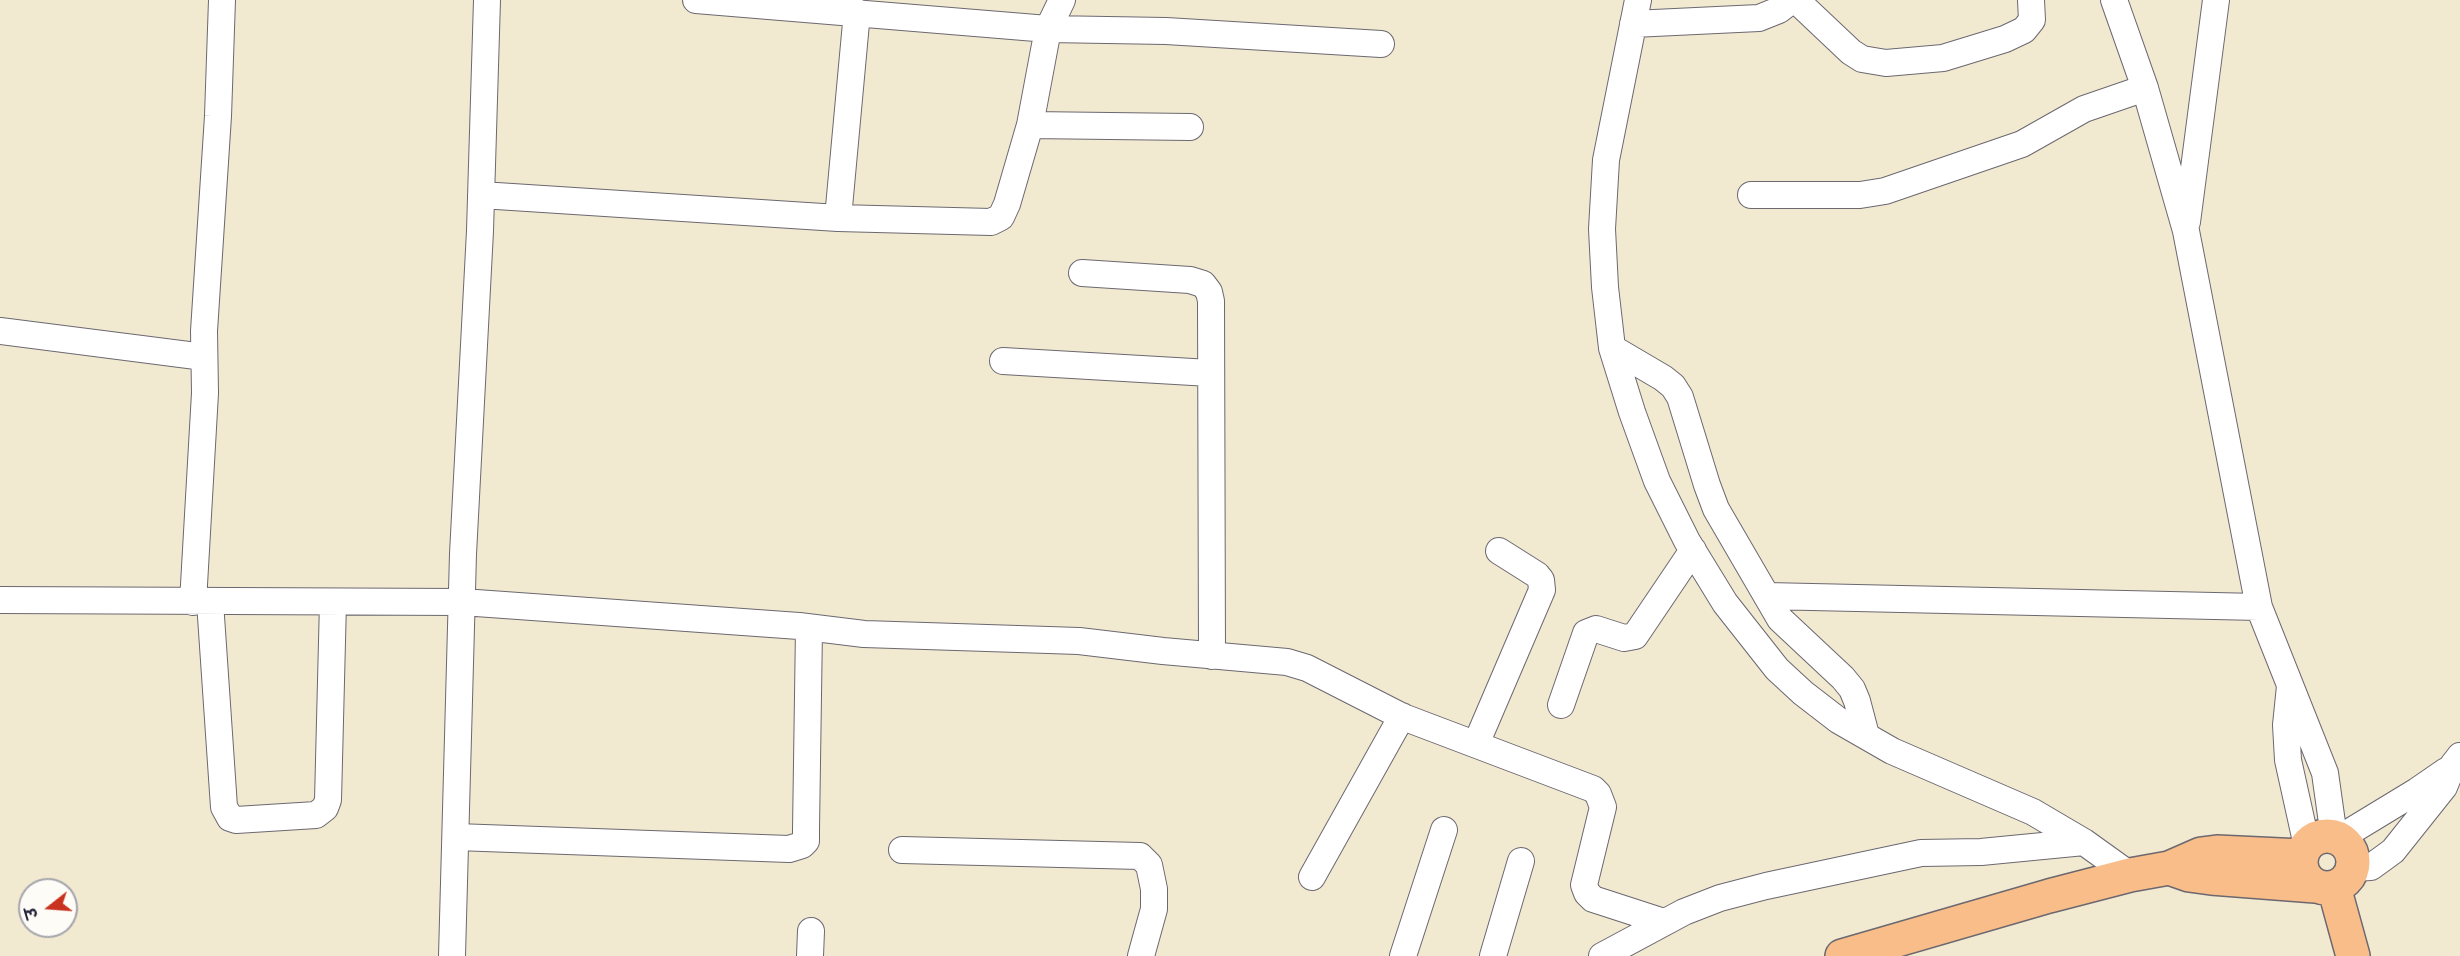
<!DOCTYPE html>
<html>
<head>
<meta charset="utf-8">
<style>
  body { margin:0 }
  #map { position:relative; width:2460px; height:956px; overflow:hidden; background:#f2e9d1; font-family:"Indie Flower","Playpen Sans Deva",sans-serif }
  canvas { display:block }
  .north { position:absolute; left:18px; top:878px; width:60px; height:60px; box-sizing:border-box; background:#fdfcf7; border:2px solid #a5a5ac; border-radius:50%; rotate:253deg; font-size:16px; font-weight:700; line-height:24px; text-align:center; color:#22223b }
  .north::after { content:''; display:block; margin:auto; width:21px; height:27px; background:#c8321e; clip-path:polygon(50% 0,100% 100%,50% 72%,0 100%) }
</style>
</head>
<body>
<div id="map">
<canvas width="2460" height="956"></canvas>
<div class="north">उ</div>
</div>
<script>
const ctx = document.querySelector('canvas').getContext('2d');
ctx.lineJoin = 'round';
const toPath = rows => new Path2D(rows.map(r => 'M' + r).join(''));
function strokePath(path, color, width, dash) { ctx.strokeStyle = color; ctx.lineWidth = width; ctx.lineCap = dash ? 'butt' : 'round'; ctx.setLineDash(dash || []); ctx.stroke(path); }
const minor = toPath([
  [696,0,1048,29,1166,31,1381,44],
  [1638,0,1606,160,1602,229,1605,287,1612,348,1632,412,1657,481,1687,541,1725,603,1777,669,1803,693,1838,720,1892,751,2033,812,2084,842,2130,875],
  [1796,0,1851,52,1862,59,1886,63,1943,58,2005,39,2024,30,2032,20,2031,0],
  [2114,0,2145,88,2186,231,2259,607,2325,773,2334,837],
  [1633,24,1759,18,1779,10,1792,0],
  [1030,125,1190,127],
  [481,195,838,218,991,222,1001,217,1007,204,1030,125,1048,29,1062,0],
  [1751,195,1860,195,1885,191,2022,144,2084,109,2145,88],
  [838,218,857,12],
  [2187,222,2216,0],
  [1082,273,1190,280,1203,284,1209,292,1211,301,1212,656],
  [0,331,204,357],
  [1612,348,1663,378,1673,386,1680,397,1707,485,1716,509,1780,619,1843,678,1852,689,1857,701,1866,735],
  [1003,361,1210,373],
  [1767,596,2259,607],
  [0,600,462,602,799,626,864,634,1079,641,1163,651,1287,662,1307,668,1403,717,1593,789,1598,794,1603,807,1584,885,1587,893,1593,899,1664,922],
  [193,602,205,393,204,331,218,116,222,0],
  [210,602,224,807,230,818,236,820,316,815,325,808,328,800,333,602],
  [2290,686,2286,725,2288,760,2307,846],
  [1561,705,1586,633,1596,629,1624,638,1635,636,1693,550],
  [1476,744,1542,590,1541,580,1537,575,1499,551],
  [456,837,789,849,802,845,806,841,806,830,809,628],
  [2338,839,2417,791,2446,771],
  [902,850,1140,856,1149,865,1154,889,1154,909,1141,956],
  [2352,868,2371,867,2393,851,2444,787,2453,765,2460,756],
  [1312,877,1402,716],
  [452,956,463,554,480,231,487,0],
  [810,956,811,931],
  [1403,956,1444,830],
  [1493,956,1521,861],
  [1602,956,1684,912,1720,898,1766,886,1921,853,1981,852,2084,842]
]);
const highway = toPath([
  '2301 862a26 26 0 1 1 52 0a26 26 0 1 1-52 0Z',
  [2169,868,2189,875,2211,878,2315,886],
  [2334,887,2353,956],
  [1842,956,2049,896,2130,875,2169,868,2201,854,2217,852,2302,856]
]);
strokePath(minor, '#6b6870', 28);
strokePath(highway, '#6b6870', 36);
strokePath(minor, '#fff', 26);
strokePath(highway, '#f8bd89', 33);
</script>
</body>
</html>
